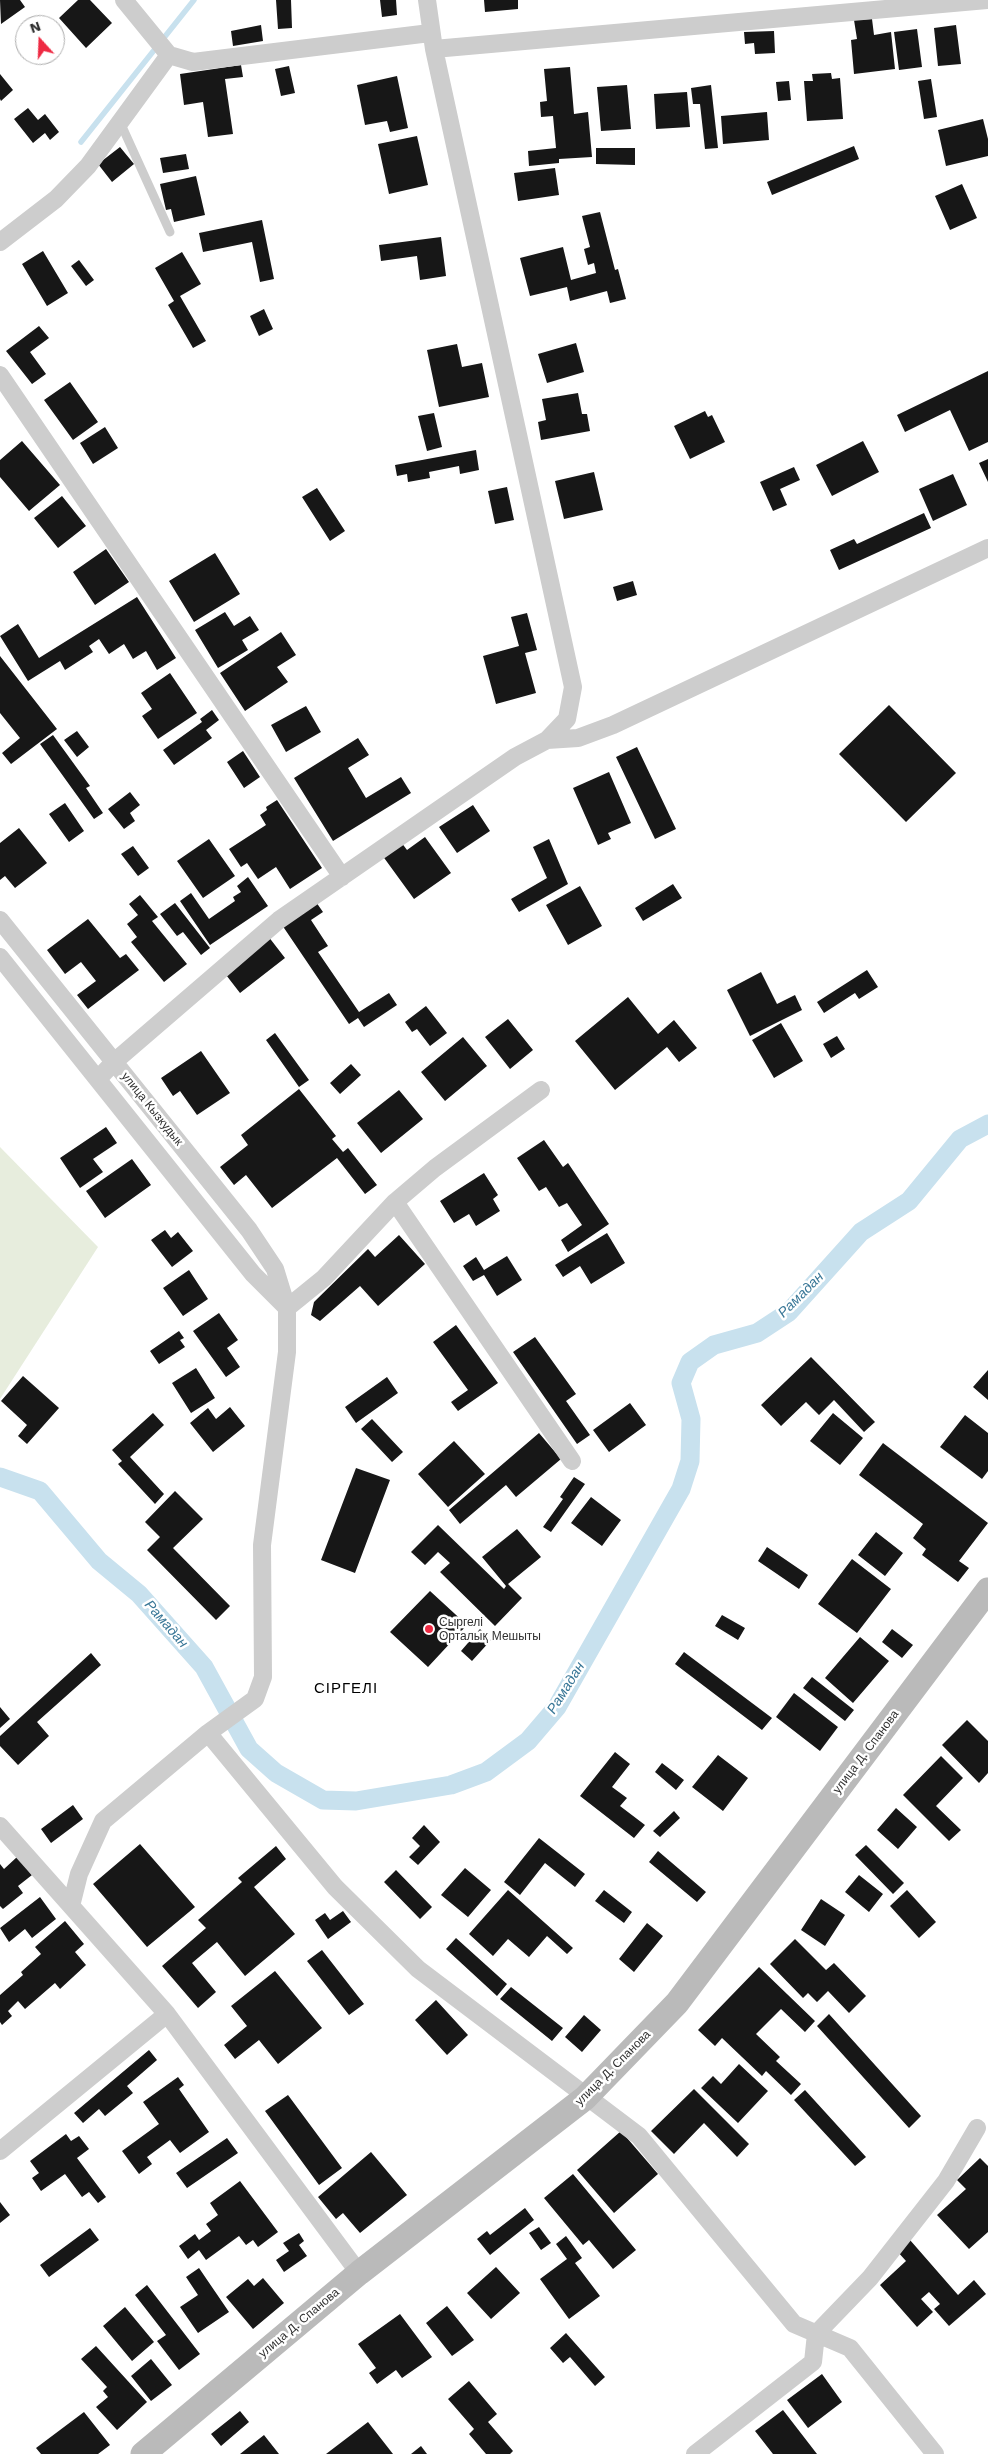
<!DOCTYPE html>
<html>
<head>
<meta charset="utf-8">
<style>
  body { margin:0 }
  #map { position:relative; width:988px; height:2454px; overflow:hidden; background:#fff; font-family:"Work Sans",sans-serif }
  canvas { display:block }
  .north { position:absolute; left:15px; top:15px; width:50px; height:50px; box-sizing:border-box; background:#fff; border:1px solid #acacac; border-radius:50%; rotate:340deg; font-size:14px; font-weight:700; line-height:20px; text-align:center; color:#303030 }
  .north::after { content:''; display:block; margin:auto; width:18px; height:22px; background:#ee2a43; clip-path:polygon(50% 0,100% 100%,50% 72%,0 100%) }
</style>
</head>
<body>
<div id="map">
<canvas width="988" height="2454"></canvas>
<div class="north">N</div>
</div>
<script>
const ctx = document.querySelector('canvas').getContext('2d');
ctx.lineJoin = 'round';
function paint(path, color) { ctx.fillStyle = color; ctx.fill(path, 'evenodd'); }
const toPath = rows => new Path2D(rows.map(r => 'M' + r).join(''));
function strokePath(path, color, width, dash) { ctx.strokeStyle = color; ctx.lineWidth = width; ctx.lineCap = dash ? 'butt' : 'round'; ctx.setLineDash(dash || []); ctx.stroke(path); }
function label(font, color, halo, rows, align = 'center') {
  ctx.font = font + ' "Work Sans",sans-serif'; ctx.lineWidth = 5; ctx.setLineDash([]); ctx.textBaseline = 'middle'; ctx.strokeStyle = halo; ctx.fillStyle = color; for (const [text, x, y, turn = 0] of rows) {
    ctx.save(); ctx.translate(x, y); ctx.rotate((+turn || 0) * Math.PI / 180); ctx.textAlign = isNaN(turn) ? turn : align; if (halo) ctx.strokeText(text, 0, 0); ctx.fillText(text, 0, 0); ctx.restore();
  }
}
paint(toPath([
  [0,1147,98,1247,0,1399]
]), '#e7eddd');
strokePath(toPath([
  [81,142,194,0]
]), '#c8e1ee', 5.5);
strokePath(toPath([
  [0,1477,40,1491,99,1561,139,1594,204,1667,249,1749,276,1773,323,1800,356,1801,451,1785,486,1772,528,1741,557,1707,681,1489,690,1461,691,1419,681,1383,690,1362,714,1345,757,1333,789,1312,861,1232,909,1201,960,1139,988,1124]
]), '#c8e1ee', 19);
paint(toPath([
  [0,0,20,0,25,7,1,24],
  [78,0,90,0,112,23,86,48,59,18],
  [276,0,291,0,292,28,278,29],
  [380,0,396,0,397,15,382,17],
  [484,0,518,0,518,9,485,12],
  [872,19,874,35,891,32,895,69,854,74,851,40,857,39,854,20],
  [261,25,263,41,233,46,231,31],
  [956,25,961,64,938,66,934,28],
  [917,29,922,67,899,70,894,32],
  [774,31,775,53,755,54,754,43,745,44,744,32],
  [241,65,243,77,225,79,233,134,208,137,203,102,184,105,180,74],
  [289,66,295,93,281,96,275,69],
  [570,67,574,114,588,112,592,157,559,159,559,163,529,166,528,151,556,148,553,116,541,117,540,102,547,101,544,69],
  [831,73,832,79,840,78,843,119,807,121,804,81,813,81,812,74],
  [0,74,13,90,1,101,0,99],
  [397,76,408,128,390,132,387,121,365,125,357,85],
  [931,79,937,117,924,119,918,81],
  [789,81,791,100,778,101,776,82],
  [627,85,631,129,601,131,597,87],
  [711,85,718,148,705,149,700,104,693,104,691,88],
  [687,92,690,127,656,129,654,94],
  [28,108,38,120,45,114,59,132,50,140,45,133,33,143,14,119],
  [767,112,769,140,723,144,721,116],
  [983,119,988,139,988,156,946,166,938,130],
  [417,136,428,185,389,194,378,144],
  [854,146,859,159,772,195,767,182],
  [120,147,134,164,112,182,98,164],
  [596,148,635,148,635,165,596,164],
  [186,154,189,169,163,173,160,158],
  [555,168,559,195,518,201,514,173],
  [196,176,205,215,174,222,171,209,166,210,160,184],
  [962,184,977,218,950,230,935,196],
  [600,212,615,270,618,269,626,299,610,303,607,291,570,301,567,287,530,296,520,258,563,247,571,280,596,273,594,263,588,265,584,249,590,247,582,216],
  [262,220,274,279,260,282,252,242,203,252,199,233],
  [441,237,446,276,420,280,417,256,381,261,379,245],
  [43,251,68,293,47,306,22,264],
  [182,252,201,284,180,296,206,341,193,348,168,305,174,301,155,268],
  [79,260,94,280,86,286,71,266],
  [264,309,273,329,259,336,250,316],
  [39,326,49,338,30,352,46,374,32,384,6,351],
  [576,343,584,372,547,383,538,354],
  [457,344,462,367,482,363,489,397,439,407,427,350],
  [988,371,988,442,969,451,950,410,905,432,897,415],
  [70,382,98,422,73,440,44,400],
  [578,393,582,414,587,414,590,431,541,440,538,422,546,420,542,399],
  [705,411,708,417,712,415,725,442,690,459,674,426],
  [434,413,442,447,427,451,418,416],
  [105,427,118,448,93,464,80,443],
  [22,441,60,485,29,511,0,477,0,460],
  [863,441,879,472,832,496,816,465],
  [476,450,479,470,460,474,459,466,429,472,430,478,408,482,407,474,397,476,395,465],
  [988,459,988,482,979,463],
  [794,467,800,480,780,489,787,505,773,511,760,482],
  [594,472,603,510,564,519,555,481],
  [953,474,967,505,933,521,919,489],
  [507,487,514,520,495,524,488,491],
  [317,488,345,531,330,541,302,497],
  [62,496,86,526,58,548,34,518],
  [924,513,931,528,839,570,830,550,854,539,857,544],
  [106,549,129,582,95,605,73,572],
  [215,553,240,594,194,622,169,581],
  [633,581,637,595,617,601,613,587],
  [137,597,176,658,157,670,146,651,133,659,124,644,109,654,99,639,89,646,93,652,65,670,60,661,28,681,0,636,18,624,39,658],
  [225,612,234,626,250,616,259,630,242,640,248,650,218,668,195,630],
  [527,613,537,650,525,653,536,693,496,704,483,656,519,646,511,617],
  [281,632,296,655,277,667,288,682,245,711,220,673],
  [0,656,57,729,11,764,2,753,20,738,0,713],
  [170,673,197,713,158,739,142,716,152,709,141,693],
  [889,705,956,773,906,822,839,754],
  [306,706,321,732,286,752,271,725],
  [212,710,219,720,206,730,212,738,174,765,163,750,202,722,200,719],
  [77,731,89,747,77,757,64,740],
  [53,735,90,786,86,788,103,813,94,819,40,744],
  [358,738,369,755,348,768,366,798,401,777,411,793,333,841,294,778],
  [637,747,676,829,655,839,616,757],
  [243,751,260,777,244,788,227,762],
  [609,772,631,823,608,833,611,839,598,845,573,788],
  [130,792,140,805,130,813,135,821,124,829,108,809],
  [277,800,322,868,290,889,276,867,258,879,247,863,241,867,229,849,266,825,260,815,267,810,266,807],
  [65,803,84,831,69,842,49,814],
  [473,805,490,831,457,853,439,827],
  [19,828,47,863,15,888,5,876,0,880,0,843],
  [425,837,451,873,414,899,382,855,401,842,407,850],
  [209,839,235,876,203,898,177,861],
  [549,839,568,884,519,912,511,899,547,878,533,847],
  [133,846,149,868,138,876,121,854],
  [248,877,268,906,210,945,180,901,191,893,209,919,235,901,233,897,241,892,237,886],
  [673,884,682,898,643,921,635,908],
  [580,886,602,926,568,945,546,905],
  [140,895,158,917,152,921,187,964,164,982,131,942,137,937,127,924,138,915,129,904],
  [316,902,323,912,311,920,328,946,318,952,359,1012,389,993,397,1005,364,1027,358,1018,349,1024,282,925],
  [175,903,210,948,201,955,183,932,177,936,160,914],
  [88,919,120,958,126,954,139,970,88,1009,77,995,96,981,81,962,65,974,47,950],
  [268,936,285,958,240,993,223,971],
  [867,970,878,987,859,999,855,993,824,1013,817,1002],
  [761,972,777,1004,795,995,802,1010,750,1036,727,990],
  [628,997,658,1034,674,1020,697,1048,679,1062,667,1047,615,1090,575,1041],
  [426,1006,447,1033,430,1046,417,1029,412,1032,405,1022],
  [508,1019,533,1050,510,1069,485,1037],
  [781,1023,803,1061,774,1078,752,1040],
  [275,1033,309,1080,299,1087,266,1040],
  [837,1036,845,1049,831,1058,823,1044],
  [463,1037,487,1066,445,1101,421,1072],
  [201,1051,230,1093,197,1115,180,1091,173,1096,161,1078],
  [351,1064,361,1075,340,1094,330,1083],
  [299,1089,336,1136,332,1139,343,1152,348,1148,377,1185,365,1194,337,1158,272,1208,246,1175,234,1185,220,1167,248,1145,241,1135],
  [399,1090,423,1119,381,1153,357,1123],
  [106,1127,117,1143,93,1159,103,1172,80,1188,60,1158],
  [544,1140,563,1167,568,1163,609,1224,568,1252,561,1240,582,1225,567,1203,559,1207,546,1187,539,1191,517,1158],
  [132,1159,151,1185,105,1218,86,1191],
  [484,1173,498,1195,493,1199,500,1211,476,1226,469,1214,454,1223,440,1201],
  [165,1230,171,1238,178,1232,193,1251,172,1267,151,1240],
  [607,1233,625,1263,591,1284,580,1266,563,1277,555,1265],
  [399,1235,425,1264,378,1306,360,1286,320,1321,311,1315,314,1302,368,1249,375,1257],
  [507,1256,522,1280,497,1296,484,1275,473,1281,463,1266,476,1257,484,1270],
  [189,1270,208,1299,183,1316,163,1288],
  [219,1313,238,1340,227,1348,240,1367,226,1377,193,1331],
  [456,1325,498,1383,458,1411,451,1402,468,1390,433,1342],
  [179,1331,184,1338,180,1340,185,1347,159,1364,150,1351],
  [535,1337,576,1394,566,1401,590,1435,577,1444,513,1352],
  [811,1357,875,1422,864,1432,834,1400,819,1415,806,1402,781,1426,761,1405],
  [196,1368,215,1398,191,1413,172,1383],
  [988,1370,988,1400,973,1387],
  [23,1376,59,1408,27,1444,18,1436,27,1425,1,1401],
  [387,1377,398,1393,356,1423,345,1407],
  [630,1403,646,1425,609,1452,593,1430],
  [230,1407,245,1426,213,1452,190,1423,208,1408,216,1419],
  [153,1413,164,1425,130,1457,164,1494,155,1504,118,1464,122,1461,112,1450],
  [833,1413,863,1438,840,1465,810,1441],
  [965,1415,988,1433,988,1471,982,1479,940,1447],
  [372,1419,403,1452,392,1462,361,1429],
  [539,1433,561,1459,516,1497,506,1485,460,1524,449,1510],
  [454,1441,485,1474,448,1507,418,1474],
  [883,1443,988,1523,959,1561,969,1568,958,1582,922,1555,926,1549,913,1538,923,1524,859,1475],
  [356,1468,390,1480,355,1573,321,1560],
  [574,1477,585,1484,551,1532,543,1527,563,1499,560,1497],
  [175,1491,203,1519,173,1548,230,1606,216,1620,147,1550,160,1537,145,1522],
  [591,1497,621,1520,602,1546,571,1523],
  [438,1525,504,1589,506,1586,482,1557,517,1529,541,1557,508,1584,522,1598,495,1626,440,1572,450,1563,438,1552,425,1565,411,1552],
  [876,1532,903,1553,885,1576,858,1555],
  [767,1547,808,1575,799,1589,758,1561],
  [852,1559,891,1589,857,1633,818,1604],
  [430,1591,467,1625,428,1667,390,1632],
  [722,1615,745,1628,738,1640,715,1626],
  [480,1629,491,1640,472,1661,461,1651],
  [892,1629,913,1645,902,1658,882,1642],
  [860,1637,889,1661,853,1703,825,1678],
  [684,1652,772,1718,762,1730,675,1664],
  [91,1653,101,1665,37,1722,49,1736,18,1765,0,1746,0,1736],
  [812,1677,854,1710,845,1721,803,1688],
  [794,1693,838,1727,820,1751,776,1717],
  [0,1707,10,1719,0,1728],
  [967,1720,988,1741,988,1773,979,1783,942,1745],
  [615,1752,630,1764,612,1787,627,1798,620,1806,645,1825,634,1838,580,1796],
  [718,1755,748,1778,723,1811,692,1787],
  [941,1756,963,1778,936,1806,961,1830,949,1841,903,1795],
  [662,1763,684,1780,676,1790,655,1772],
  [73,1805,83,1819,51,1843,41,1829],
  [896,1808,917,1827,898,1849,877,1830],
  [674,1811,680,1818,660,1837,653,1831],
  [424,1825,440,1842,418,1865,409,1857,420,1846,412,1838],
  [539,1838,585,1874,575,1887,545,1863,520,1895,504,1882],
  [140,1844,195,1907,147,1947,93,1884],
  [866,1845,904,1883,893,1894,855,1855],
  [276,1846,286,1859,254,1887,295,1934,245,1976,217,1942,192,1963,216,1992,198,2008,162,1966,206,1928,198,1920,242,1882,238,1878],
  [658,1851,706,1892,697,1902,649,1862],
  [17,1857,32,1875,18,1886,23,1893,3,1909,0,1906,0,1864,4,1869],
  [465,1868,491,1890,468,1917,441,1895],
  [396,1870,432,1907,420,1919,384,1882],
  [859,1875,883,1894,869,1912,845,1892],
  [508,1890,573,1948,567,1954,547,1936,529,1957,508,1939,493,1956,469,1934],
  [604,1890,632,1912,624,1923,595,1901],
  [907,1890,936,1922,919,1938,890,1906],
  [40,1897,56,1919,32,1938,25,1929,9,1942,0,1928],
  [821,1899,845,1915,825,1946,801,1930],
  [343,1911,351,1922,328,1939,315,1920,325,1913,330,1920],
  [65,1921,84,1944,75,1952,86,1965,60,1989,55,1983,25,2009,18,2001,8,2011,12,2016,2,2025,0,2022,0,1995,23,1975,21,1972,41,1954,35,1947],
  [647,1923,663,1936,634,1972,619,1959],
  [456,1938,507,1984,497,1996,446,1949],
  [795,1939,826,1970,834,1963,866,1996,849,2013,828,1991,817,2002,808,1993,803,1998,770,1964],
  [322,1950,364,2004,349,2015,307,1961],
  [759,1967,815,2021,805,2032,781,2009,756,2034,780,2057,776,2061,801,2084,791,2095,766,2071,762,2076,722,2038,715,2046,698,2030],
  [275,1971,322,2028,278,2064,259,2040,235,2059,224,2045,247,2026,231,2006],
  [511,1987,563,2028,552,2041,500,1999],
  [436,2000,468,2035,447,2055,415,2020],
  [829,2014,921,2116,909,2128,817,2026],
  [584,2015,601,2030,582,2052,565,2037],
  [149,2050,157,2060,127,2086,133,2093,105,2116,99,2109,83,2123,74,2113],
  [739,2064,768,2091,738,2123,701,2088,713,2076,721,2084],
  [178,2077,184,2085,179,2089,209,2132,180,2153,170,2140,147,2157,152,2164,139,2174,122,2151,159,2124,143,2102],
  [694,2089,749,2144,737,2157,704,2123,674,2154,651,2131],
  [805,2090,866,2157,855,2166,794,2100],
  [288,2095,342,2168,319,2185,265,2111],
  [621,2131,658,2174,614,2213,577,2170],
  [66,2134,71,2141,79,2136,89,2149,77,2158,106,2197,98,2203,89,2192,82,2197,65,2174,41,2191,32,2178,39,2173,30,2161],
  [227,2138,238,2153,187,2188,176,2173],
  [371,2152,407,2195,360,2233,343,2213,336,2219,318,2197],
  [980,2158,988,2166,988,2232,969,2249,937,2215,966,2189,957,2180],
  [573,2174,636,2250,613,2269,589,2240,583,2245,544,2198],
  [240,2181,278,2232,258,2247,253,2240,246,2245,239,2236,206,2260,199,2250,188,2259,179,2246,195,2234,199,2240,211,2231,206,2224,218,2215,210,2203],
  [0,2202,10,2215,0,2223],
  [525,2208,534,2220,490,2255,477,2239,487,2231,490,2235],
  [539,2227,551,2243,541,2250,529,2233],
  [90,2228,99,2240,49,2277,40,2265],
  [299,2233,304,2241,299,2245,307,2256,284,2272,276,2260,289,2251,283,2243],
  [566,2236,582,2258,575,2263,600,2296,569,2319,540,2279,567,2259,556,2244],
  [910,2240,958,2295,974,2280,986,2294,949,2326,934,2309,940,2304,929,2292,921,2299,933,2312,917,2327,880,2285,906,2261,897,2251],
  [496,2267,520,2293,491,2319,467,2293],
  [199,2268,229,2312,198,2333,180,2307,198,2295,186,2277],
  [263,2278,284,2303,253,2329,226,2297,248,2279,254,2286],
  [147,2285,200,2354,179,2370,157,2341,166,2335,135,2295],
  [447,2306,474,2340,452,2356,426,2323],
  [125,2307,154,2342,132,2361,103,2326],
  [400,2314,432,2357,402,2378,396,2370,377,2384,369,2373,376,2368,358,2344],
  [566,2333,605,2377,595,2386,570,2357,563,2363,550,2348],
  [96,2346,147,2402,117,2430,96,2407,108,2397,103,2391,107,2387,81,2359],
  [151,2359,172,2385,151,2401,131,2376],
  [822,2374,842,2402,808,2428,787,2400],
  [469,2381,497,2414,488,2422,513,2451,510,2454,486,2454,469,2434,474,2429,448,2399],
  [783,2410,817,2454,773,2454,755,2431],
  [240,2411,249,2422,221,2446,211,2434],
  [84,2412,110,2445,98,2454,41,2454,36,2448],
  [368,2422,393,2454,326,2454],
  [264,2435,279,2454,240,2454],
  [421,2446,427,2454,411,2454]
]), '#171717');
strokePath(toPath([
  [120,122,170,232]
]), '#cdcdcd', 9);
strokePath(toPath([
  [124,0,169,55,193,62,430,33],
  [434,49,987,0],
  [0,242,56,199,88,166,169,55],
  [0,375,342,877],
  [547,740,578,738,613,725,988,548],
  [0,920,249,1230,275,1269,287,1308,287,1352,262,1545,263,1677,255,1699,208,1733,103,1821,79,1874,71,1906],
  [0,957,253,1274,285,1306],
  [98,1079,114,1062,279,920,515,757,547,740,567,719,573,687,434,49,427,0],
  [395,1202,572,1461],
  [287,1308,324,1278,395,1202,435,1168,541,1090],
  [208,1733,335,1887,418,1969,639,2136,794,2324,850,2348,935,2454],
  [0,1826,167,2014,359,2273],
  [0,2151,167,2014],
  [695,2454,813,2362,816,2334,870,2278,946,2181,977,2128]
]), '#cdcdcd', 18);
strokePath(toPath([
  [143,2454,359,2273,585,2098,677,2003,988,1590]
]), '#bababa', 25);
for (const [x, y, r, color] of [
  [429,1629,5,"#ee2a43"]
]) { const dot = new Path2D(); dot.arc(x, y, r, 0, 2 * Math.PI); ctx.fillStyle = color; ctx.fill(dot); strokePath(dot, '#fff', 2); }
label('12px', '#303030', '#fff', [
  ["улица Кызкудык",152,1109,51],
  ["улица Д. Спанова",866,1752,-53],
  ["улица Д. Спанова",613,2068,-45],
  ["улица Д. Спанова",299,2323,-40]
]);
label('12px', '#303030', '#fff', [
  ["Сыргелі",439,1622],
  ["Орталық Мешыты",439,1636]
], 'left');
label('italic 14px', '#397797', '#fff', [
  ["Рамадан",801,1295,-45],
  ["Рамадан",166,1624,49],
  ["Рамадан",566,1688,-58]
]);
ctx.letterSpacing = '1px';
label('15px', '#000', '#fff', [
  ["СІРГЕЛІ",346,1689]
]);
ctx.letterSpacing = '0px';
</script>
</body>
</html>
